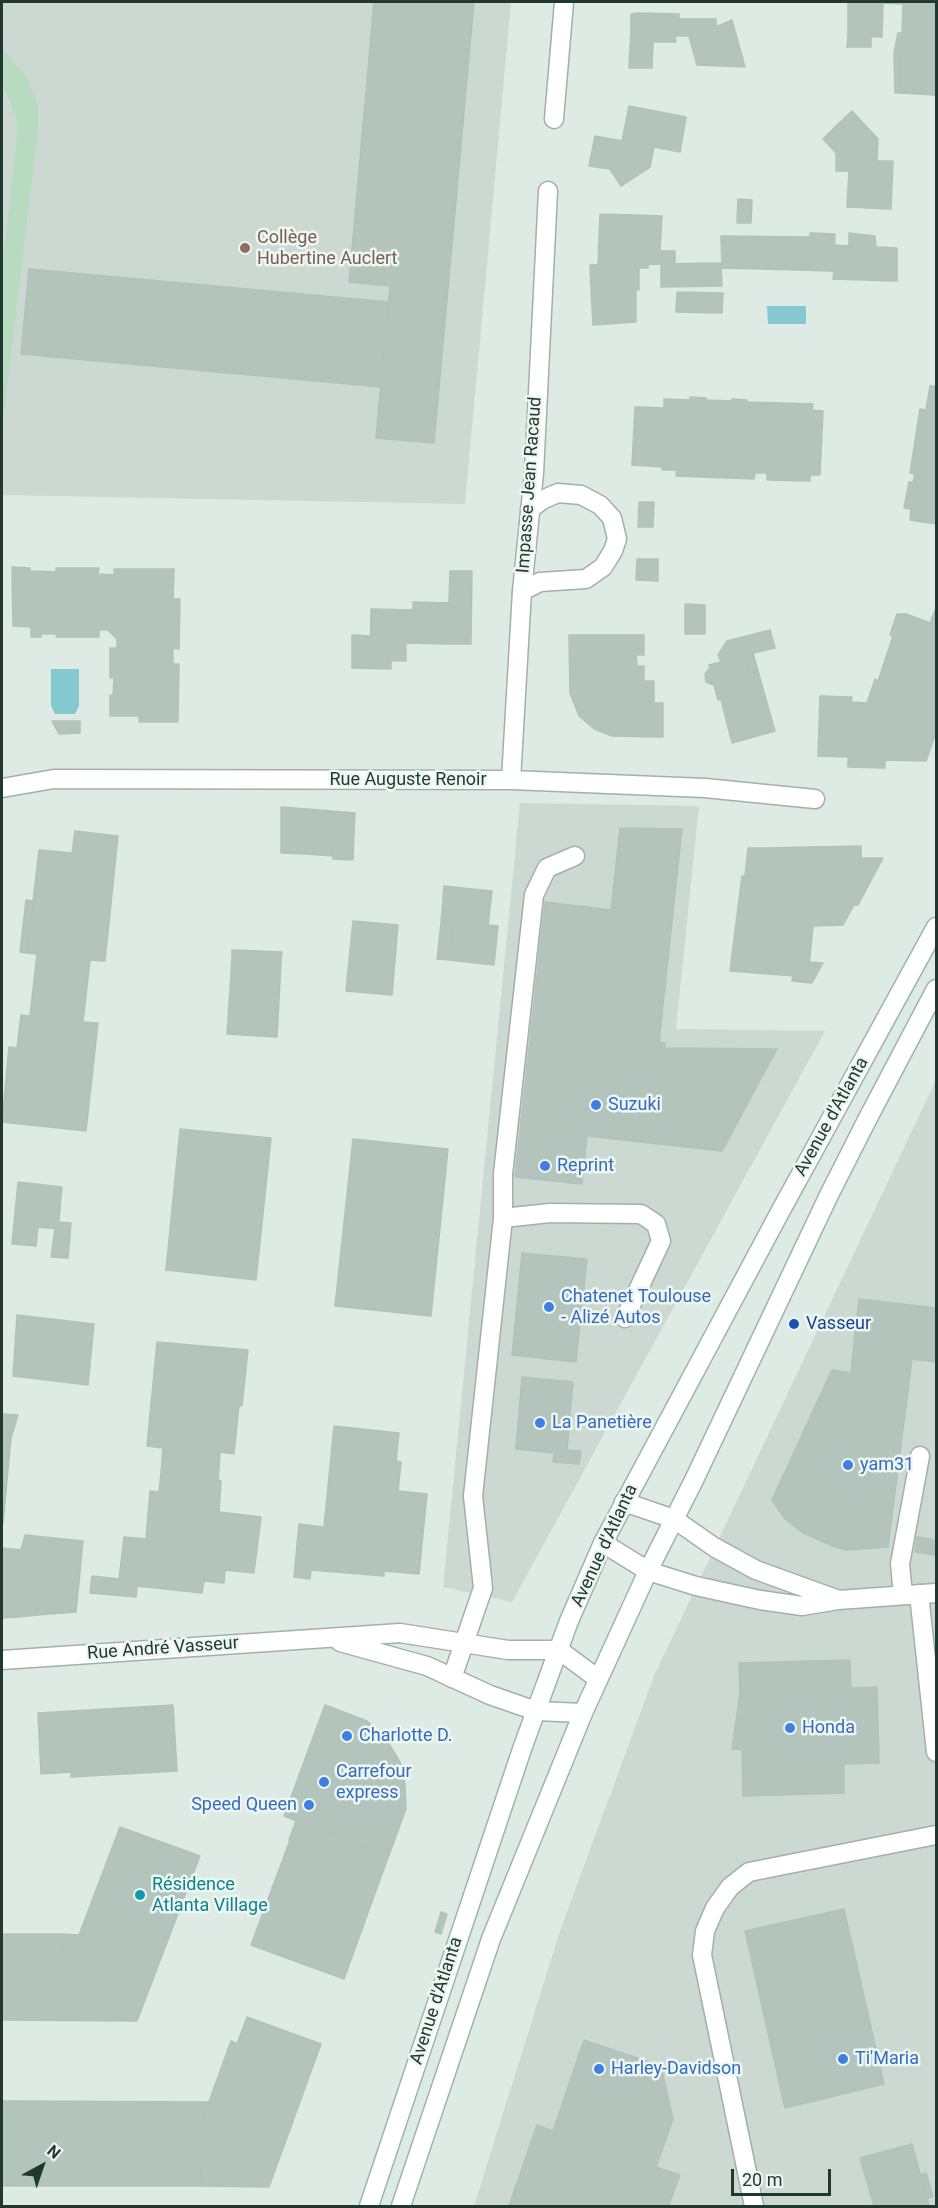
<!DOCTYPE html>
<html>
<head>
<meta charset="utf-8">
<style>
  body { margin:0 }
  #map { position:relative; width:938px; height:2208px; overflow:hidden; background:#deeae4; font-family:Roboto,sans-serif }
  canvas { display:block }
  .frame { position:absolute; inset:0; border:3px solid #1f3930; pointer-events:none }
  .north { position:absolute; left:12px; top:2136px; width:60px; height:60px; -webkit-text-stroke:4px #eef6f2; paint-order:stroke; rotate:40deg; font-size:16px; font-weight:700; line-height:24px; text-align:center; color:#1f3930 }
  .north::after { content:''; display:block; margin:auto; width:21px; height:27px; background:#1f3930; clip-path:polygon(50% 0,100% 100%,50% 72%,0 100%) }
  .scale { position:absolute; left:731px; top:2169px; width:100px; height:27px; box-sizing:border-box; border:3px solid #1f3930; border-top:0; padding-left:8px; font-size:18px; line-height:21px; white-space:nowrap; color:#1f3930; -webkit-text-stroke:4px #eef6f2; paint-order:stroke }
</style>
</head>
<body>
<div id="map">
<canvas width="938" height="2208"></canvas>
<div class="frame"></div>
<div class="north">N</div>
<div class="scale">20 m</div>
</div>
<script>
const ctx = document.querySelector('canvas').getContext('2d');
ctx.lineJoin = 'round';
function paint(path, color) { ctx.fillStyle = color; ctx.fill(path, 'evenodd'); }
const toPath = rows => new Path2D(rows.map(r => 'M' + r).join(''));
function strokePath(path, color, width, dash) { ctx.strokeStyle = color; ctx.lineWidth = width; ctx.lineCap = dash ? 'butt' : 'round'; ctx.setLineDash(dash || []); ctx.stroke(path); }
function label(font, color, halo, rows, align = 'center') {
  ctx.font = font + ' Roboto,sans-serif'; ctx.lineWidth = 5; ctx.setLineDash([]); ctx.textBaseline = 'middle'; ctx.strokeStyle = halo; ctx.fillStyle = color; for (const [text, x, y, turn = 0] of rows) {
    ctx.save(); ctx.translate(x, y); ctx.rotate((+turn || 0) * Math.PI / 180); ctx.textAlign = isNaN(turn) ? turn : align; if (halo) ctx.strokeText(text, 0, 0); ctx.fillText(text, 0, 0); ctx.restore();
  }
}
paint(toPath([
  [2,2,511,2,465,504,2,495],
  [520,803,699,806,676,1029,825,1031,512,1602,443,1587],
  [936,1080,936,2206,474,2206,560,1931,654,1676]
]), '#ccd9d2');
paint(toPath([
  [2,49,25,75,38,104,38,129,2,428,2,267,18,130,16,117,6,92,2,86]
]), '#b6dbbe');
paint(toPath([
  [767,306,806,306,806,324,768,324],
  [51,669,79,669,79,706,75,714,55,714,51,706]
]), '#85c9d0');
const building = toPath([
  [374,2,474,2,434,443,376,438,390,286,349,282,374,2],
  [848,2,936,2,936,95,900,93,903,4,883,3,882,37,848,36,848,2],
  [639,13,638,30,631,29,631,14,639,13],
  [639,13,679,14,679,19,716,19,716,27,732,20,745,67,697,65,689,36,675,36,676,42,653,42,652,68,629,68,631,29,638,30,639,13],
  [898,33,902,33,900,93,895,93,894,53,898,33],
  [848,36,871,37,871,47,847,47,848,36],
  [629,106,686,117,680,152,654,147,650,167,621,186,610,169,589,166,595,136,622,141,629,106],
  [852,111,863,123,850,135,839,123,852,111],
  [839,123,850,135,863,123,878,139,877,161,893,161,891,209,847,207,849,171,836,171,836,153,823,139,839,123],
  [738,199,752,200,751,223,737,223,738,199],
  [600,214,662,216,660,251,675,251,675,264,598,265,600,214],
  [810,233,835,234,834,271,722,268,721,236,810,237,810,233],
  [849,233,875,236,876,247,897,248,897,281,863,280,863,271,834,271,834,245,849,246,849,233],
  [721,263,722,286,661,287,661,264,721,263],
  [648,264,648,268,639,268,639,290,591,288,590,265,648,264],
  [29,269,389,302,381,387,21,354,29,269],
  [834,271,863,271,863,280,833,279,834,271],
  [591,288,636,289,636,322,593,325,591,288],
  [677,292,723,293,722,313,676,312,677,292],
  [930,386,936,386,936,524,910,520,911,509,904,508,909,482,913,482,915,474,910,473,920,409,926,410,930,386],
  [690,397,706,398,706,400,731,401,732,399,747,400,747,402,813,404,812,410,823,411,820,475,810,475,810,481,767,480,767,473,755,473,754,479,676,476,677,470,662,470,663,467,632,465,635,407,664,408,664,399,690,400,690,397],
  [639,502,654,502,653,527,638,527,639,502],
  [637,559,658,559,658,581,636,580,637,559],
  [12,567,30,568,30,571,56,572,56,568,99,568,98,574,114,575,114,569,174,569,173,599,180,599,179,649,173,648,173,664,179,664,178,722,139,722,139,716,110,716,110,695,113,696,114,678,110,678,110,648,117,648,117,639,108,630,99,630,99,637,56,637,57,634,41,634,41,637,31,637,31,627,13,626,12,567],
  [450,571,472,571,471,639,449,638,449,644,406,643,406,661,370,660,371,609,413,610,413,602,449,603,450,571],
  [685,604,705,605,705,634,685,634,685,604],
  [935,610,936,610,936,733,926,761,885,760,885,768,848,767,848,757,818,756,820,696,852,697,851,702,867,703,875,679,878,681,893,636,890,635,897,614,906,614,930,623,935,610],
  [770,630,775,648,745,655,749,673,758,671,775,731,732,743,721,699,718,700,714,685,706,682,705,674,710,668,709,665,721,662,718,655,727,641,770,630],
  [352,635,370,636,370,660,391,661,391,669,352,668,352,635],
  [569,635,644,635,644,655,636,655,637,666,644,666,644,681,654,681,654,703,663,703,663,737,612,736,594,729,579,716,570,693,569,635],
  [449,638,471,639,471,644,449,644,449,638],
  [753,653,758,671,749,673,745,655,753,653],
  [52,721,80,721,80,733,59,734,52,721],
  [281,807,307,809,306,854,281,853,281,807],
  [307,809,355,813,354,834,334,834,333,856,306,854,307,809],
  [620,828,682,829,659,1042,665,1043,665,1048,777,1049,722,1151,587,1136,582,1184,515,1177,545,902,611,910,620,828],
  [75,831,118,836,105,961,90,960,83,1022,98,1023,86,1131,2,1122,9,1047,17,1048,21,1015,30,1016,37,954,27,953,39,850,72,853,75,831],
  [334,834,354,834,353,860,333,859,334,834],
  [861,846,862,893,854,893,854,905,843,925,813,926,808,977,730,971,742,876,765,878,768,848,861,846],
  [748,848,768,848,765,878,745,876,748,848],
  [862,858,883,858,858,905,854,905,854,893,862,893,862,858],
  [444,886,492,891,488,925,498,926,494,965,449,960,453,924,441,923,444,886],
  [26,900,33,901,27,953,20,952,26,900],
  [353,921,398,925,392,995,346,991,353,921],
  [441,923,453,924,449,960,437,959,441,923],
  [232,950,282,952,281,962,232,959,232,950],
  [232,959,281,962,277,1037,227,1034,232,959],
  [809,962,823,963,812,983,792,981,793,976,808,977,809,962],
  [180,1129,271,1138,256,1280,166,1270,180,1129],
  [353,1139,448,1149,431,1316,335,1306,353,1139],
  [18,1182,62,1187,58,1229,38,1227,36,1246,12,1244,18,1182],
  [59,1222,71,1223,68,1258,51,1257,55,1228,58,1229,59,1222],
  [522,1253,587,1259,576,1362,512,1355,522,1253],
  [859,1299,936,1308,936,1362,853,1352,859,1299],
  [17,1315,94,1324,88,1385,13,1376,17,1315],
  [157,1342,248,1350,242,1406,239,1405,234,1454,220,1452,218,1481,161,1472,163,1448,147,1446,157,1342],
  [853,1352,912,1359,888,1547,846,1550,833,1546,803,1533,785,1519,772,1500,832,1370,851,1373,853,1352],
  [522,1377,573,1382,567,1450,581,1451,579,1464,553,1462,554,1453,516,1449,522,1377],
  [2,1414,18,1415,11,1438,2,1437,2,1414],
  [334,1426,399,1433,396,1461,401,1462,398,1491,427,1494,419,1574,384,1571,384,1576,311,1570,310,1579,294,1577,299,1524,324,1527,334,1426],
  [2,1437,11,1438,3,1523,2,1523,2,1437],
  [161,1472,221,1481,219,1512,261,1517,254,1573,225,1570,224,1583,204,1581,202,1593,137,1586,136,1597,90,1593,92,1576,119,1579,124,1537,146,1539,150,1491,159,1492,161,1472],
  [25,1535,83,1541,76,1612,37,1615,36,1606,16,1608,17,1617,2,1618,2,1548,21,1550,25,1535],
  [917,1537,936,1540,934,1555,915,1552,917,1537],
  [36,1606,37,1615,17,1617,16,1608,36,1606],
  [850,1660,851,1688,877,1687,879,1763,844,1764,844,1793,743,1796,742,1750,732,1749,740,1693,739,1663,850,1660],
  [173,1705,177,1771,71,1777,71,1772,41,1774,38,1713,173,1705],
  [325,1705,367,1721,388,1742,400,1762,405,1784,406,1809,389,1855,284,1816,325,1705],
  [296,1821,389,1855,382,1874,289,1840,296,1821],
  [120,1827,200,1856,137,2021,2,2020,2,1934,62,1934,62,1950,73,1951,120,1827],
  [290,1840,382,1874,344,1979,251,1945,290,1840],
  [844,1909,884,2084,785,2108,745,1931,844,1909],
  [441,1912,447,1914,441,1934,435,1932,441,1912],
  [62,1934,79,1935,73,1951,62,1950,62,1934],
  [247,2017,321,2044,269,2187,200,2186,202,2121,231,2041,237,2044,247,2017],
  [584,2040,661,2066,673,2119,656,2167,671,2199,669,2206,509,2206,537,2125,553,2131,584,2040],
  [2,2101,10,2101,10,2186,2,2186,2,2101],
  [10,2101,208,2102,202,2121,200,2186,10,2186,10,2101],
  [912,2144,929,2206,874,2206,860,2158,912,2144],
  [656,2167,680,2175,671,2199,656,2167],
  [926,2173,933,2197,927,2198,920,2175,926,2173]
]);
paint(building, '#b3c4bc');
strokePath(building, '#b0c3ba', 1.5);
const service = toPath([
  [522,591,540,582,586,579,603,567,613,551,617,539,612,518,600,505,581,495,558,493,542,500,530,509],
  [503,1218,550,1213,641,1214,656,1224,661,1241,625,1318],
  [903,1595,900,1564,920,1456],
  [452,1678,483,1588,473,1496,503,1218,503,1174,534,895,547,868,575,856]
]);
const minor = toPath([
  [554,119,564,2],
  [511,780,522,591,534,473,548,191],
  [2,788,54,779,511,780,705,788,815,799],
  [919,1594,936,1752],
  [340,1642,427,1666,490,1695,536,1711,583,1713],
  [2,1660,400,1633,508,1650,559,1650,598,1679],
  [754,2206,702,1955,705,1931,715,1908,730,1887,749,1872,936,1835]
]);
const tertiary = toPath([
  [624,1502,674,1519,714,1547,756,1570,836,1599],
  [603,1543,648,1571,696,1586,760,1600,802,1606,838,1600,936,1593]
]);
const secondary = toPath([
  [369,2206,522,1749,569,1621,603,1543,780,1212,936,927],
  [401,2206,491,1939,583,1713,648,1571,694,1480,829,1195,868,1118,936,989]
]);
strokePath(service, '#a1b1aa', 21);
strokePath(minor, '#a1b1aa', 21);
strokePath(tertiary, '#a1b1aa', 21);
strokePath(secondary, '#9db5ab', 21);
strokePath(service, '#fff', 18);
strokePath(minor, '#fff', 18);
strokePath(tertiary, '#fff', 18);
strokePath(secondary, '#fff', 18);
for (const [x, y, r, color] of [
  [245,248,6,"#8d6e63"],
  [596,1105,6,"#3f7fe0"],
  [545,1166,6,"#3f7fe0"],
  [549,1307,6,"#3f7fe0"],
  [794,1324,6,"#1a4fb4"],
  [540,1423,6,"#3f7fe0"],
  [848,1465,6,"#3f7fe0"],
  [790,1728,6,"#3f7fe0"],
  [347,1736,6,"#3f7fe0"],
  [324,1782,6,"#3f7fe0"],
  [309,1805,6,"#3f7fe0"],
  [140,1895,6,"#0f9aa8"],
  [843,2059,6,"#3f7fe0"],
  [599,2069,6,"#3f7fe0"]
]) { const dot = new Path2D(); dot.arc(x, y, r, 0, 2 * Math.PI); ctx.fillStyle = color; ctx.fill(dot); strokePath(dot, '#eef6f2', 2); }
label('18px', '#785e54', '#eef6f2', [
  ["Collège",257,238],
  ["Hubertine Auclert",257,259]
], 'left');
label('18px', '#1f3930', '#eef6f2', [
  ["Impasse Jean Racaud",530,485,-86],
  ["Rue Auguste Renoir",408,780],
  ["Avenue d'Atlanta",832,1117,-61],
  ["Avenue d'Atlanta",605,1546,-65],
  ["Rue André Vasseur",163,1649,-4],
  ["Avenue d'Atlanta",437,2001,-72]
]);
label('18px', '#366cbe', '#eef6f2', [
  ["Suzuki",608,1105],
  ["Reprint",557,1166],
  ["Chatenet Toulouse",561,1297],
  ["- Alizé Autos",561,1318],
  ["La Panetière",552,1423],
  ["yam31",860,1465],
  ["Honda",802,1728],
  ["Charlotte D.",359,1736],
  ["Carrefour",336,1772],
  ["express",336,1793],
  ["Speed Queen",297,1805,"right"],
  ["Ti'Maria",855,2059],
  ["Harley-Davidson",611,2069]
], 'left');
label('18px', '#164399', '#eef6f2', [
  ["Vasseur",806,1324]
], 'left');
label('18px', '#0d838f', '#eef6f2', [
  ["Résidence",152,1885],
  ["Atlanta Village",152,1906]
], 'left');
</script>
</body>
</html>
